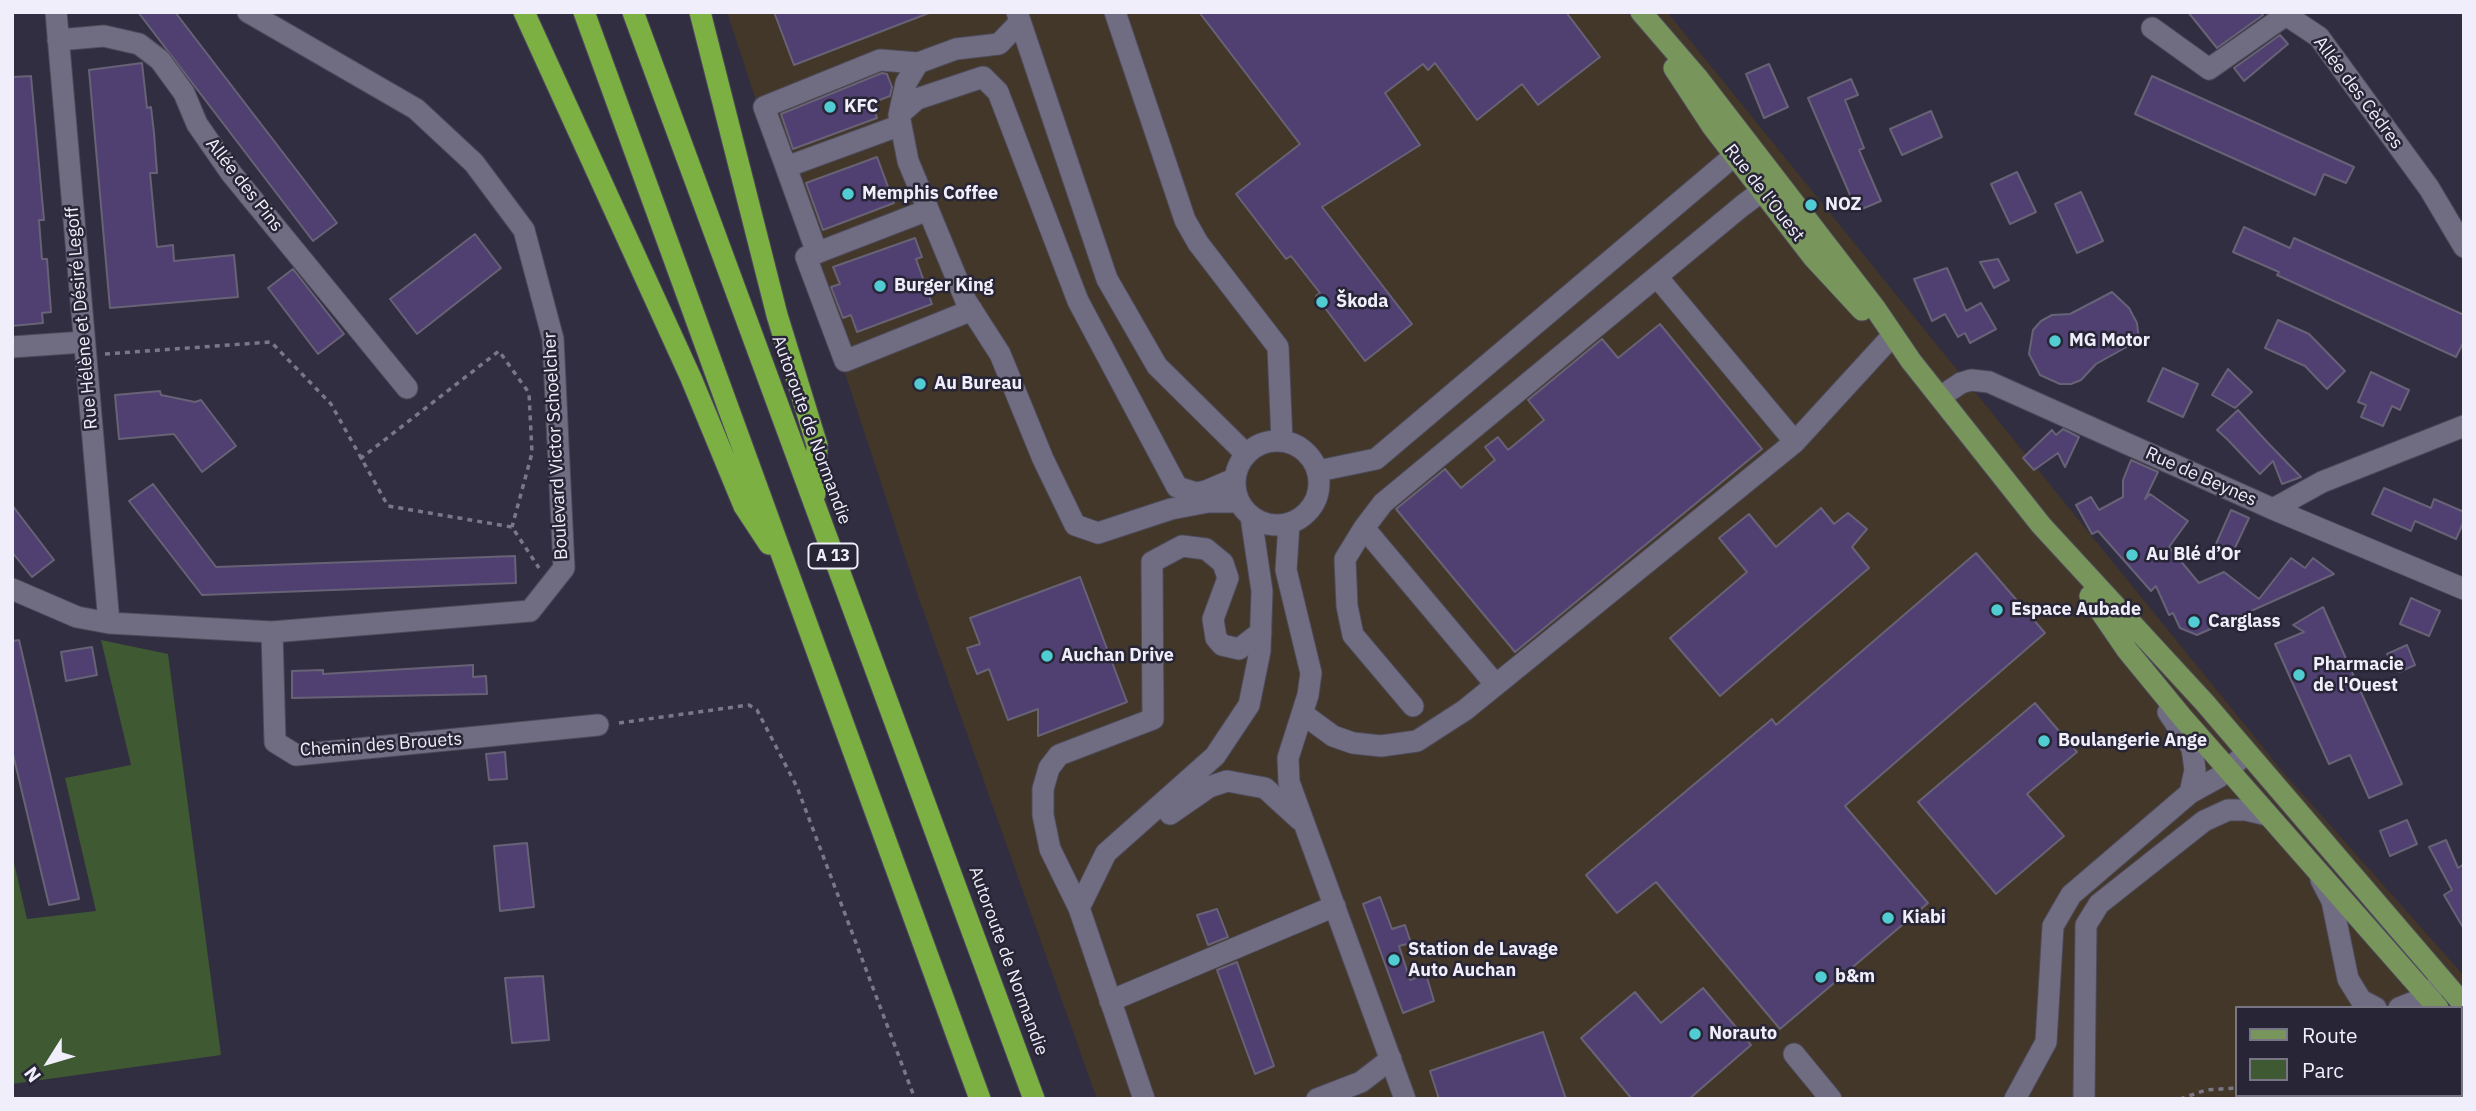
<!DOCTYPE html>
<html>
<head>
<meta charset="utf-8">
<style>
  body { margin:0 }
  #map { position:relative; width:2476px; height:1111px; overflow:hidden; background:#322e41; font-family:"IBM Plex Sans",sans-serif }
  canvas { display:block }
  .frame { position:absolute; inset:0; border:14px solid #f0eefa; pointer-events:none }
  .legend { position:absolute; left:2235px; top:1006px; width:228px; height:91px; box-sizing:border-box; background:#282536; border:2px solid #787584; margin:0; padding:9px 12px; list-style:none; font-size:21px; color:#f0eefa }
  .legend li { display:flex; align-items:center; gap:14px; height:35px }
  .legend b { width:35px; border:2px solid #787584 }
  .north { position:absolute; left:14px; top:1027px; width:70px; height:70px; -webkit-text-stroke:5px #282536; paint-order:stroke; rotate:233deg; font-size:19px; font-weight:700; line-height:28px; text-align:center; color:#f0eefa }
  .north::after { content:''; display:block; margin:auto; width:24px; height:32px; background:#f0eefa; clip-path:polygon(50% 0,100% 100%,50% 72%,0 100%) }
</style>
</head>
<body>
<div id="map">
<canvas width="2476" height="1111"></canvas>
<div class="frame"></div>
<ul class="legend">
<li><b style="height:9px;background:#78955c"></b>Route</li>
<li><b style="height:19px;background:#3f5933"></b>Parc</li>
</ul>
<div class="north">N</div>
</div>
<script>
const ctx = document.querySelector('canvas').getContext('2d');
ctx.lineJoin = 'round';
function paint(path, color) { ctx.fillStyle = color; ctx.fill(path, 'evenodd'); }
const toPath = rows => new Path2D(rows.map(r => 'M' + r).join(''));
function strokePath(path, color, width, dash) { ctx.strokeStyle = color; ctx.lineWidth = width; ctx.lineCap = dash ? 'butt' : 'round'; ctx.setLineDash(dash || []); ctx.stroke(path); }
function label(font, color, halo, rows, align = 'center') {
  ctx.font = font + ' "IBM Plex Sans",sans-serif'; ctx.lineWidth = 5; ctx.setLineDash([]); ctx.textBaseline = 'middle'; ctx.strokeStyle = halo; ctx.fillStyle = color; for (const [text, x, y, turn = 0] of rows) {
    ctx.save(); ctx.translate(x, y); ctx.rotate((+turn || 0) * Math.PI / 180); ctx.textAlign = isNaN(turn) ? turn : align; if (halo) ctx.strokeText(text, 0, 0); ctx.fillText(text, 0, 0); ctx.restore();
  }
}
paint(toPath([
  [727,12,1667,12,2283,772,2464,976,2464,1099,1097,1099,917,593],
  [2236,1008,2460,1008,2460,1095,2236,1095]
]), '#423728');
paint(toPath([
  [101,640,168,654,221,1055,12,1084,12,854,27,919,96,911,65,778,131,765]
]), '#3f5933');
const building = toPath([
  [138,12,175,12,337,223,313,241,138,12],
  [774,12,929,12,929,13,794,65,774,12],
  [1199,12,1566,12,1600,57,1538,105,1522,84,1477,120,1435,63,1428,70,1423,64,1385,93,1420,145,1322,207,1412,324,1365,361,1316,296,1320,293,1291,256,1286,259,1236,194,1300,144,1199,12],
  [2188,12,2261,12,2263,15,2217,48,2188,12],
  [2280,35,2288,44,2244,81,2234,68,2280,35],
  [142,63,147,108,151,107,154,133,157,173,150,173,157,247,173,245,174,261,234,255,238,297,110,308,89,70,142,63],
  [1769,64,1788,107,1764,118,1746,74,1769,64],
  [882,73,887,74,892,87,890,96,872,103,877,118,793,149,781,114,882,73],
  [31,76,44,220,39,220,42,259,47,259,51,312,42,313,43,323,12,326,12,77,31,76],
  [2152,76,2354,167,2346,183,2324,174,2315,195,2135,114,2152,76],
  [1851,79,1858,95,1845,100,1864,148,1859,150,1881,201,1857,211,1808,98,1851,79],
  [1931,111,1942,137,1902,155,1890,129,1931,111],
  [877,157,894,203,823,230,806,183,877,157],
  [2017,172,2036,212,2010,224,1991,184,2017,172],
  [2081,192,2103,241,2077,253,2055,204,2081,192],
  [2244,227,2290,248,2294,238,2464,315,2464,341,2456,357,2277,275,2279,272,2233,252,2244,227],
  [475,234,501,268,417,334,390,299,475,234],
  [915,238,922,257,916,259,932,304,857,332,851,315,843,318,831,287,840,284,833,267,915,238],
  [1998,259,2009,280,1994,288,1980,262,1998,259],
  [1947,268,1966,311,1981,303,1996,329,1970,343,1965,333,1958,337,1945,314,1932,321,1914,279,1947,268],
  [293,269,344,334,318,354,268,288,293,269],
  [2112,292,2129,308,2137,323,2139,340,2096,364,2081,380,2071,384,2060,384,2040,375,2029,354,2033,330,2041,321,2052,315,2070,314,2112,292],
  [2278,320,2309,334,2345,371,2327,389,2305,366,2265,348,2278,320],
  [1660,324,1762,449,1515,652,1396,509,1445,469,1461,488,1495,460,1485,447,1498,437,1508,450,1544,420,1528,400,1602,339,1618,358,1660,324],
  [2163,368,2198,384,2183,417,2148,401,2163,368],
  [2228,369,2252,392,2235,408,2212,395,2228,369],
  [2371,372,2409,390,2400,410,2392,406,2383,426,2361,417,2366,405,2358,402,2371,372],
  [160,391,161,395,195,402,201,400,236,446,202,472,174,434,119,439,115,395,160,391],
  [2238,410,2268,443,2301,477,2282,484,2273,461,2260,474,2228,440,2217,430,2238,410],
  [2063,429,2079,437,2065,467,2058,453,2034,470,2023,458,2052,430,2056,435,2063,429],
  [2131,460,2158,472,2145,499,2150,494,2188,521,2169,547,2199,583,2224,572,2259,599,2291,558,2305,568,2313,558,2334,574,2197,635,2180,628,2173,613,2169,615,2156,586,2151,591,2098,531,2092,534,2076,505,2091,497,2099,510,2123,497,2123,480,2131,460],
  [153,484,216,567,515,556,516,583,202,595,129,501,153,484],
  [2384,488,2431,508,2434,499,2464,512,2464,521,2456,539,2415,521,2411,531,2372,514,2384,488],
  [12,505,54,560,32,577,12,552,12,505],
  [1821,508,1834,524,1848,513,1867,529,1852,547,1869,568,1720,696,1670,638,1747,572,1719,538,1749,514,1776,547,1821,508],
  [2231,510,2249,518,2233,552,2216,544,2231,510],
  [1976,553,2045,633,1845,806,1928,903,1780,1029,1656,882,1617,913,1586,875,1772,719,1776,725,1976,553],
  [1080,577,1127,702,1038,736,1038,709,1008,720,989,669,977,674,967,648,980,644,970,618,1080,577],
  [2411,598,2440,611,2429,636,2400,624,2411,598],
  [2323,607,2402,784,2369,798,2350,755,2329,764,2275,644,2304,632,2293,625,2323,607],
  [19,640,79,899,49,905,12,750,12,641,19,640],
  [2407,645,2415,665,2399,672,2387,654,2407,645],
  [92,647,97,675,66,681,61,652,92,647],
  [473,665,473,677,486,676,487,694,292,698,292,671,323,670,323,674,473,665],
  [2035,703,2077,752,2027,794,2064,836,1996,894,1918,802,2035,703],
  [505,752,507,779,489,780,486,754,505,752],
  [2407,820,2417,844,2390,856,2380,831,2407,820],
  [2446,840,2458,868,2464,864,2464,929,2444,895,2452,890,2429,847,2446,840],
  [527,843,534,907,500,911,494,846,527,843],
  [1380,897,1392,929,1405,925,1411,943,1399,946,1410,980,1426,974,1434,1001,1403,1013,1363,904,1380,897],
  [1217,909,1228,937,1208,945,1197,915,1217,909],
  [1237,962,1274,1066,1255,1074,1217,970,1237,962],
  [543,976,549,1040,512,1043,505,978,543,976],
  [1703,988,1751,1045,1689,1099,1632,1099,1581,1038,1635,992,1661,1023,1703,988],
  [1543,1032,1566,1099,1439,1099,1430,1071,1543,1032]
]);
paint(building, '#504072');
strokePath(building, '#676276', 2);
const minor = toPath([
  [56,12,109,623],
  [1017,12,1107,279,1157,366,1246,454],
  [1115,12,1185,220,1198,243,1278,347,1282,441],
  [1020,22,999,44,956,49,918,63,906,83,899,115,908,161,966,301,1000,354,1043,459,1075,525,1098,533,1171,509,1208,502,1239,502],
  [2152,28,2209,69,2286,15,2319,37,2429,188,2464,247],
  [58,40,104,36,139,44,160,60,184,93,197,124,231,173,407,388],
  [899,115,917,99,983,77,998,92,1078,301,1177,487,1196,493,1206,491,1234,479],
  [901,125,786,167,764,107,880,60,918,63],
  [786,167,817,253],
  [928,210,806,257,845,361,972,310],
  [1658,278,1795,442],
  [12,347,84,342],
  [1940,397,1961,383,1971,380,1989,382,2273,509,2464,589],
  '1235 483a42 42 0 1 1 84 0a42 42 0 1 1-84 0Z',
  [1318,471,1376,459,1748,144],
  [2273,509,2322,482,2464,426],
  [1289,524,1286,570,1311,673,1308,695,1288,758,1289,782,1405,1099],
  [1364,528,1496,685],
  [12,589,77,617,109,623,272,632,530,611,564,568,553,339,524,230,474,163,416,109,248,12],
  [272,632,275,742,296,755,598,725],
  [1413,706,1353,635,1347,606,1345,559,1364,528,1383,503,1742,206,1762,191,1781,191],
  [2168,712,2192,748,2195,770,2190,793],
  [1303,714,1333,736,1353,743,1381,746,1417,741,1465,710,1795,442,1893,335],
  [1170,814,1209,787,1227,781,1265,788,1300,820],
  [2321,880,2332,901,2348,979,2361,1000,2376,1008],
  [1079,908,1050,849,1043,815,1043,789,1049,768,1059,755,1153,719,1152,562,1182,546,1206,549,1223,563,1228,578,1213,619,1216,638,1222,645,1239,649,1261,632],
  [1110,1001,1335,906],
  [2399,1008,2419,1000,2439,984],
  [1794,1054,1831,1099],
  [1144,1099,1079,908,1106,853,1215,756,1249,705,1260,651,1262,591,1251,517],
  [1317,1099,1361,1082,1391,1059],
  [2015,1099,2046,1042,2053,926,2071,895,2190,793,2219,777,2247,753],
  [2084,1099,2086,925,2099,904,2204,821,2228,810,2246,810,2267,815]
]);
const major = toPath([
  [1641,12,1697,77,1875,308,1911,361,2041,525,2205,703,2464,1005],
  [1674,68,1712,126,1813,257,1862,310],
  [2090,596,2127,650,2182,717,2438,1008],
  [2460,1032,2464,1036]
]);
const highway = toPath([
  [524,12,691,378,744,506,769,544],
  [584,12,980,1099],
  [633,12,1034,1099],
  [700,12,777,315,817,445,815,494]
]);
strokePath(minor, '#4d4a5a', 23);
strokePath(major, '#4d4a5a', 23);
strokePath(highway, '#4d4a5a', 23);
strokePath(toPath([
  [105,354,271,342,331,404,388,506,512,527,539,568],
  [360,459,499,351,529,393,532,453,512,527],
  [619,723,749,705,757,710,797,787,915,1099],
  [2180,1099,2206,1090,2236,1088]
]), '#7a7787', 3.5, [5, 5]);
strokePath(minor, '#706d82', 21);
strokePath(major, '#78955c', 21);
strokePath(highway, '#7db043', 21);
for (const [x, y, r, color] of [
  [830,107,7,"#51ccd3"],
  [848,194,7,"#51ccd3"],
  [1811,205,7,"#51ccd3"],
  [880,286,7,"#51ccd3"],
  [1322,302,7,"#51ccd3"],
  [2055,341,7,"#51ccd3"],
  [920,384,7,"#51ccd3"],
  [2132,555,7,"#51ccd3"],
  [1997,610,7,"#51ccd3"],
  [2194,622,7,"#51ccd3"],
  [1047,656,7,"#51ccd3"],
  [2299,675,7,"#51ccd3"],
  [2044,741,7,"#51ccd3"],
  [1888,918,7,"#51ccd3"],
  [1394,960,7,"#51ccd3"],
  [1821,977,7,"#51ccd3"],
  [1695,1034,7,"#51ccd3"]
]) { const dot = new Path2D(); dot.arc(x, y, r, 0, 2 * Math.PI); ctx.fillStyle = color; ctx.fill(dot); strokePath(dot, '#282536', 2.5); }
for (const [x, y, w] of [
  [833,556,49]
]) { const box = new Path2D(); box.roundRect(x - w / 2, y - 12.5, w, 25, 5); ctx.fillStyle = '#282536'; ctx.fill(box); strokePath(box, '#f0eefa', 2); }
label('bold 16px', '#f0eefa', null, [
  ["A 13",833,556]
]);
label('18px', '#f0eefa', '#282536', [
  ["Allée des Cèdres",2358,93,53],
  ["Allée des Pins",244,185,52],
  ["Rue de l'Ouest",1764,193,52],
  ["Rue Hélène et Désiré Legoff",82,318,-95],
  ["Autoroute de Normandie",811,430,70],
  ["Boulevard Victor Schoelcher",556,446,-93],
  ["Rue de Beynes",2201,477,24],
  ["Chemin des Brouets",381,745,-4],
  ["Autoroute de Normandie",1008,961,70]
]);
label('bold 18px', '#f0eefa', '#282536', [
  ["KFC",844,107],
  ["Memphis Coffee",862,194],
  ["NOZ",1825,205],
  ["Burger King",894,286],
  ["Škoda",1336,302],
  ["MG Motor",2069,341],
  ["Au Bureau",934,384],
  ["Au Blé d’Or",2146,555],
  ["Espace Aubade",2011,610],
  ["Carglass",2208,622],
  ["Auchan Drive",1061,656],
  ["Pharmacie",2313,665],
  ["de l'Ouest",2313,686],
  ["Boulangerie Ange",2058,741],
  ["Kiabi",1902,918],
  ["Station de Lavage",1408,950],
  ["Auto Auchan",1408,971],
  ["b&m",1835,977],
  ["Norauto",1709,1034]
], 'left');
</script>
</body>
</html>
